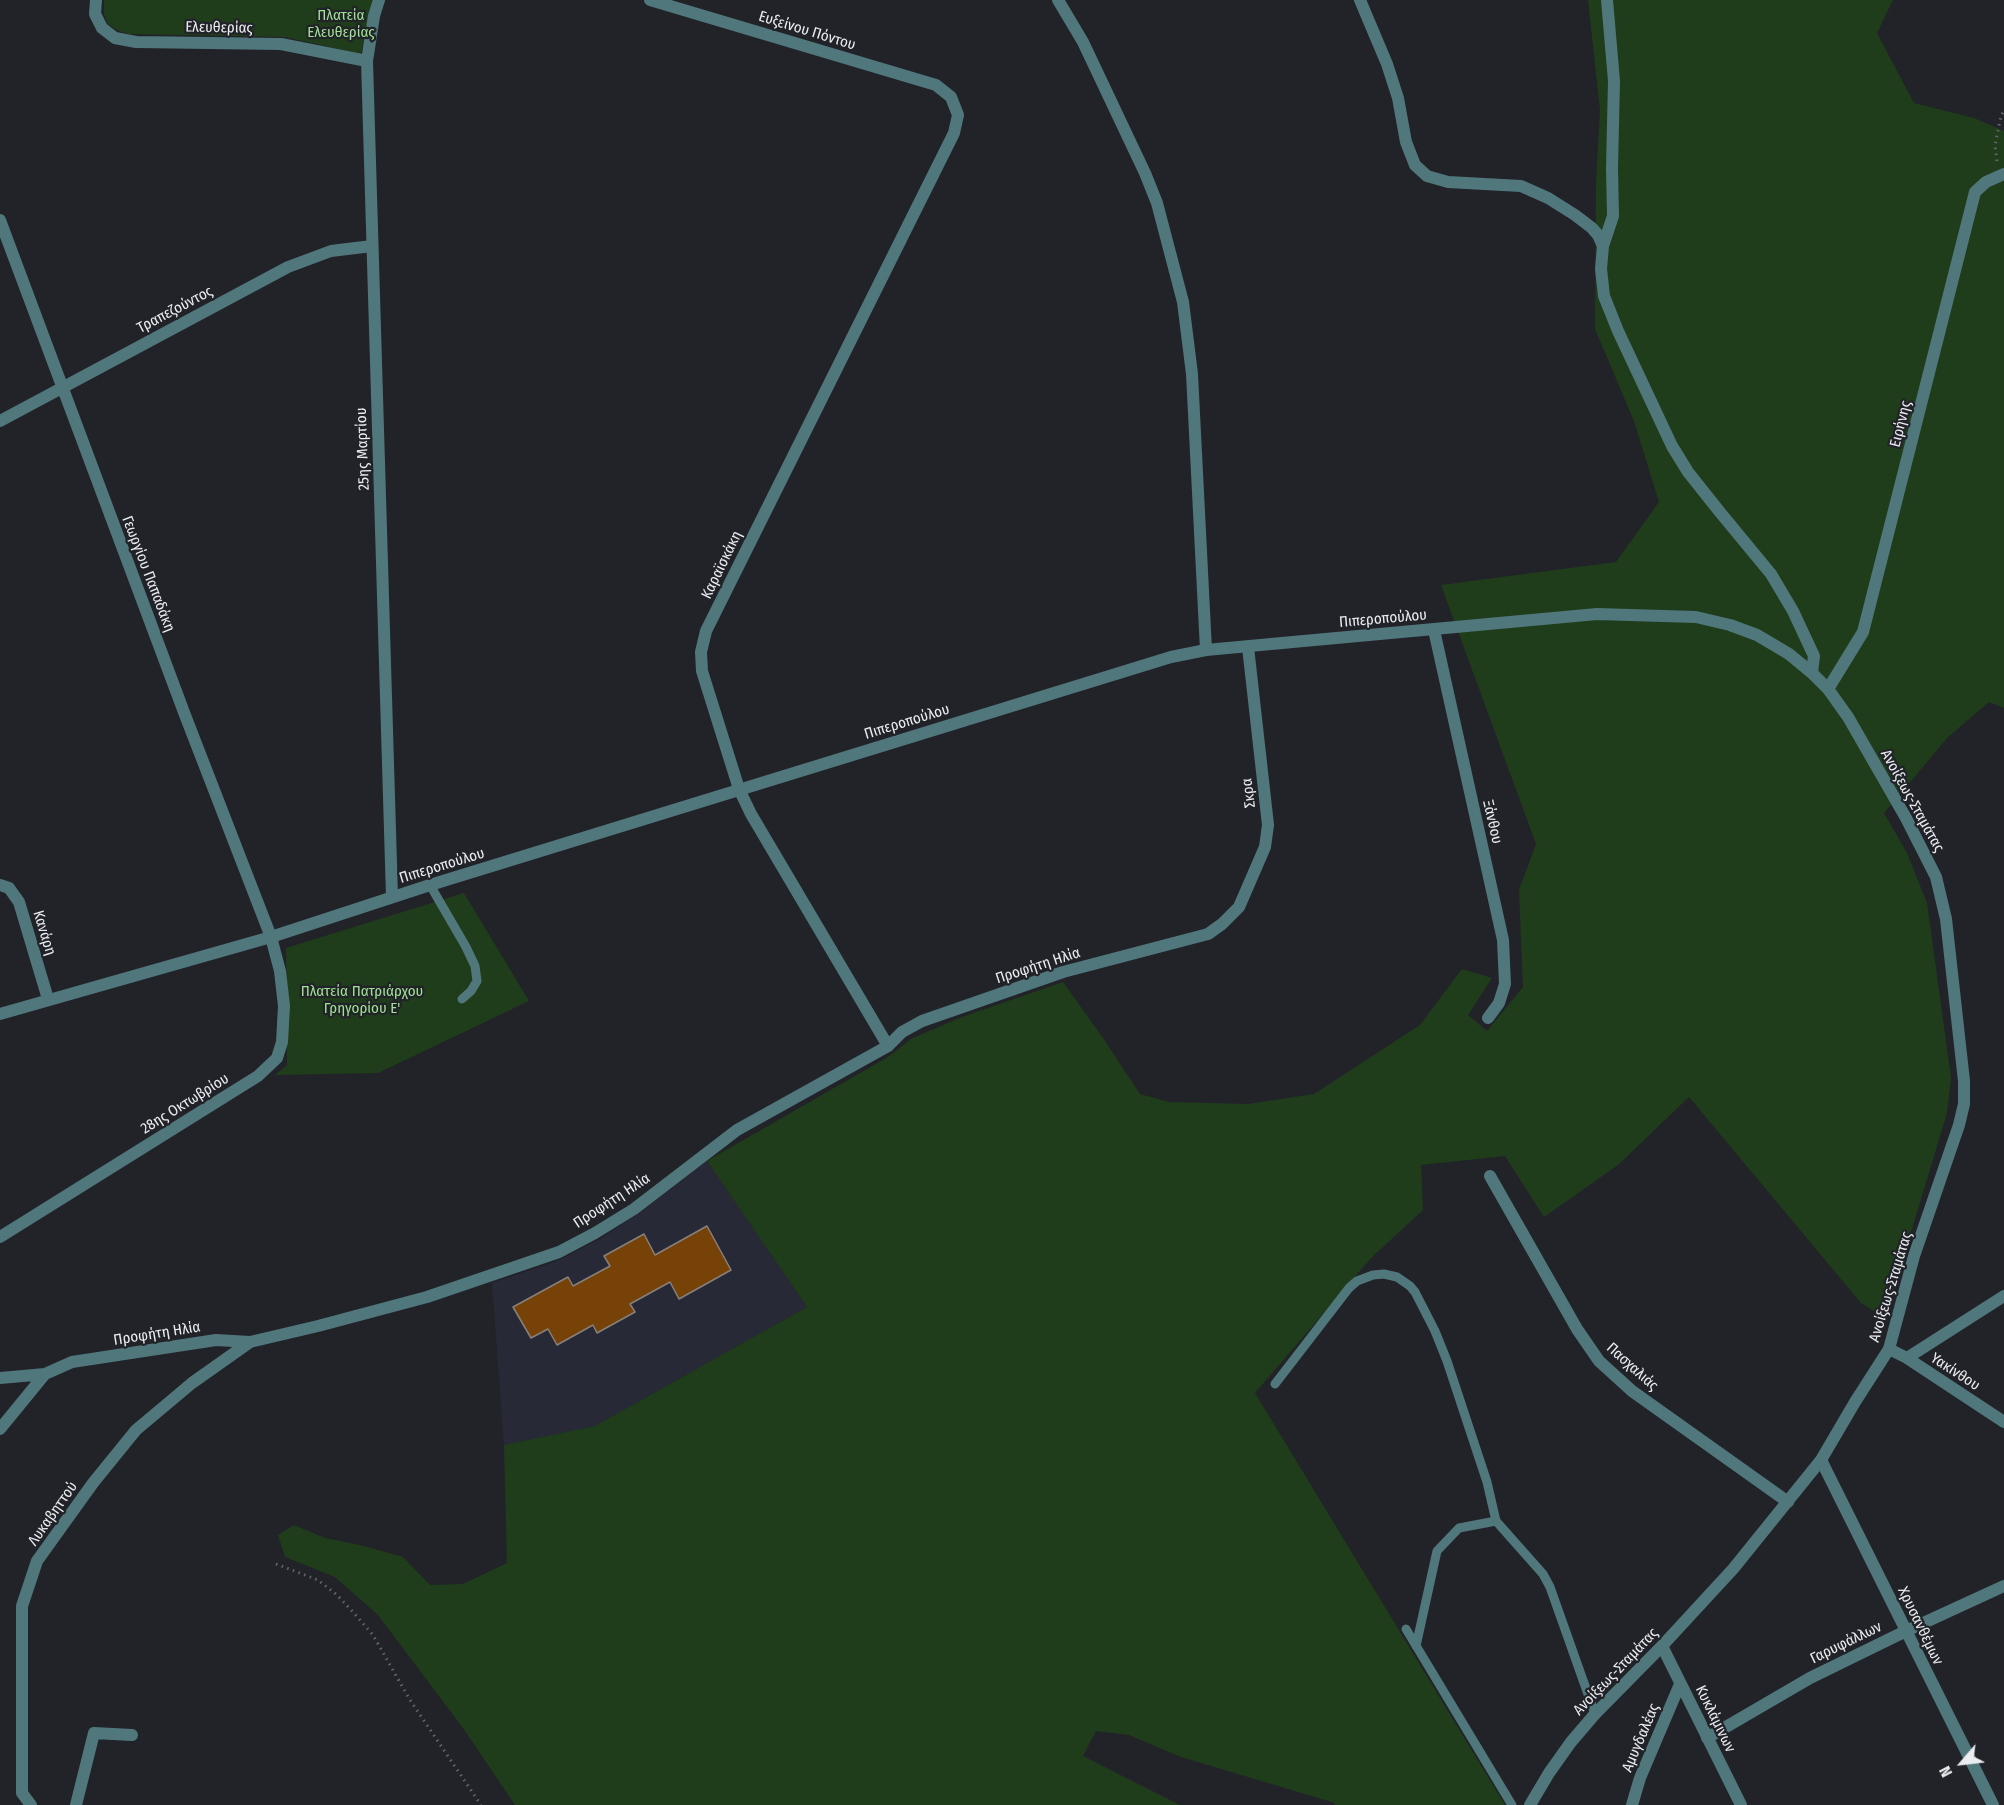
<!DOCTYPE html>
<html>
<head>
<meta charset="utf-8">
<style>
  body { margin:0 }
  #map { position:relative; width:2004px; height:1805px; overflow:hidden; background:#212329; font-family:"Fira Sans Condensed",sans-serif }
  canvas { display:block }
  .north { position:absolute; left:1932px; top:1733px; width:60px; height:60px; -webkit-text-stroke:4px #212329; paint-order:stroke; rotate:242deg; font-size:16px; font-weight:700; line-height:24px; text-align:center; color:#eaecf0 }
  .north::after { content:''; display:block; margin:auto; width:21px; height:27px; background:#eaecf0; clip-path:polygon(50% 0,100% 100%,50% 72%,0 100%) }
</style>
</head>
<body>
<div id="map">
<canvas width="2004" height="1805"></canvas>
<div class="north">N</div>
</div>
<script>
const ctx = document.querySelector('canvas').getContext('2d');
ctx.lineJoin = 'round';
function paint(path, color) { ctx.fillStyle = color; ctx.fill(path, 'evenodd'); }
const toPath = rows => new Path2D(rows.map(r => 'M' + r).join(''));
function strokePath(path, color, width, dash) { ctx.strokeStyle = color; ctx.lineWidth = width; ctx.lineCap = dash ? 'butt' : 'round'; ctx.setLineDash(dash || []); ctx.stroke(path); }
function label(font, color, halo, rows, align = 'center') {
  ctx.font = font + ' "Fira Sans Condensed",sans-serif'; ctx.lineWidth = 4.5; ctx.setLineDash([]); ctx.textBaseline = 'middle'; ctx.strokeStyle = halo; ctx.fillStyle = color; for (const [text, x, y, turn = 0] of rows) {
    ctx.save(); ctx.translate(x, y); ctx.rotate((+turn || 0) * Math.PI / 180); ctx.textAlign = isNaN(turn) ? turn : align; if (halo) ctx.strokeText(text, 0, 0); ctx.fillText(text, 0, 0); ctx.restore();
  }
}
paint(toPath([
  [707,1161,807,1307,595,1426,504,1445,492,1283,557,1261,600,1239,638,1214]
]), '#272a36');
paint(toPath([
  [104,0,373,0,361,54,285,37,129,34,119,31,108,24,104,14],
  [1588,0,1893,0,1877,33,1914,103,1974,118,2004,131,2004,708,1989,702,1948,737,1884,813,1907,853,1927,903,1951,1078,1947,1113,1885,1318,1861,1303,1689,1097,1618,1165,1544,1217,1505,1156,1421,1165,1423,1210,1372,1257,1255,1393,1505,1805,1334,1805,1335,1803,1181,1757,1129,1735,1096,1731,1083,1756,1180,1805,515,1805,463,1728,378,1615,335,1577,285,1557,278,1535,294,1525,325,1538,360,1545,403,1557,430,1585,463,1584,507,1563,504,1445,595,1426,807,1307,707,1161,888,1057,911,1039,962,1017,1063,982,1103,1038,1140,1094,1169,1102,1248,1104,1314,1094,1420,1025,1462,969,1492,978,1468,1015,1487,1031,1523,987,1519,890,1536,844,1441,585,1616,562,1659,502,1634,421,1595,329,1596,182,1600,110],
  [464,893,529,1001,378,1073,275,1075,287,1065,286,948]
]), '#203d1b');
const building = toPath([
  [707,1226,731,1270,679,1299,670,1282,630,1304,635,1312,597,1333,593,1325,557,1345,548,1329,531,1338,513,1307,568,1277,573,1286,610,1266,604,1256,644,1234,655,1255,707,1226]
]);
paint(building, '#774208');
strokePath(building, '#87807b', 1.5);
strokePath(toPath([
  [1997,161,1995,145,2001,116,2004,110],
  [276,1564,318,1580,337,1595,353,1612,373,1635,410,1700,481,1805]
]), '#64666c', 3, [1.5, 4.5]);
strokePath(toPath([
  [430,885,466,947,475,966,477,981,471,991,462,999],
  [1275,1384,1349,1288,1357,1281,1373,1275,1384,1274,1397,1277,1410,1286,1415,1292,1435,1331,1447,1361,1487,1482,1496,1521,1543,1574,1550,1587,1595,1714],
  [1406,1629,1512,1805],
  [1416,1646,1437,1551,1459,1528,1496,1521]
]), '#50777c', 9);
strokePath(toPath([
  [96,0,95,14,102,28,115,38,136,42,281,44,367,61],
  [379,0,374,16,367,61,392,897],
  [650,0,936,85,951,97,958,115,954,133,706,631,701,652,702,671,739,789,751,814,888,1046],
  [1058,0,1083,42,1145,173,1157,203,1183,302,1192,374,1206,650],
  [1360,0,1387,64,1398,98,1406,142,1415,165,1427,176,1448,182,1521,186,1548,198,1575,215,1592,228,1598,235,1603,246,1601,269,1604,296,1618,331,1672,446,1688,472,1719,511,1771,574,1793,611,1814,656,1812,673],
  [0,220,185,715,271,937,280,971,284,1006,282,1042,277,1058,258,1076,0,1237],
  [1603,246,1613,216,1612,168,1614,81,1607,0],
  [0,421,288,267,331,251,372,246],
  [1434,630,1503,940,1505,984,1499,1003,1488,1018],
  [0,885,9,888,19,902,48,999],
  [1490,1176,1577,1329,1599,1361,1632,1391,1788,1502],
  [1889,1349,1907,1358,2004,1422],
  [1907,1358,2004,1296],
  [0,1378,45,1374],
  [0,1429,45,1374,72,1362,216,1340,250,1342,318,1326,427,1297,559,1252,595,1233,634,1209,737,1130,888,1046,902,1032,922,1021,1063,972,1208,934,1222,924,1239,907,1265,847,1268,825,1248,647],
  [1821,1460,1993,1805],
  [1662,1646,1741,1805],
  [1707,1738,1810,1678,1906,1631,2004,1586],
  [31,1805,22,1793,22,1606,37,1561,93,1483,136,1430,192,1383,250,1342],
  [76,1805,94,1733,132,1735],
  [1632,1805,1640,1778,1680,1684]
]), '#50777c', 12);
strokePath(toPath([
  [1828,689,1863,632,1975,192,1986,182,2004,174],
  [0,1014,271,937,430,885,1171,657,1206,650,1597,614,1696,617,1730,625,1757,635,1789,654,1812,673,1828,689,1848,717,1906,818,1936,877,1946,919,1964,1081,1964,1104,1959,1125,1914,1256,1889,1349,1855,1402,1821,1460,1733,1569,1662,1646,1595,1714,1571,1742,1549,1773,1530,1805]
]), '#50777c', 12);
label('15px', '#9fe292', '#212329', [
  ["Πλατεία",341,16],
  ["Ελευθερίας",341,33],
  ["Πλατεία Πατριάρχου",362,992],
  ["Γρηγορίου Ε'",362,1009]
]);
label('15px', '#eaecf0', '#212329', [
  ["Ελευθερίας",219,28,1],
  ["Ευξείνου Πόντου",807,31,17],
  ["Τραπεζούντος",175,310,-28],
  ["Ειρήνης",1901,424,-76],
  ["25ης Μαρτίου",363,449,-92],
  ["Καραϊσκάκη",722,565,-64],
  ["Γεωργίου Παπαδάκη",148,574,69],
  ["Πιπεροπούλου",1383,619,-5],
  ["Πιπεροπούλου",907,722,-17],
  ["Σκρα",1249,793,-97],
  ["Ανοίξεως-Σταμάτας",1912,801,61],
  ["Ξάνθου",1492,822,77],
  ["Πιπεροπούλου",442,866,-17],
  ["Κανάρη",44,933,73],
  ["Προφήτη Ηλία",1038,966,-18],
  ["28ης Οκτωβρίου",185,1104,-32],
  ["Προφήτη Ηλία",612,1201,-33],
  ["Ανοίξεως-Σταμάτας",1891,1287,-73],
  ["Προφήτη Ηλία",157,1334,-9],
  ["Πασχαλιάς",1632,1367,42],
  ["Υακίνθου",1955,1372,33],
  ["Λυκαβηττού",53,1514,-55],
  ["Χρυσανθέμων",1920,1626,64],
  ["Γαρυφάλλων",1846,1643,-26],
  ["Ανοίξεως-Σταμάτας",1616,1672,-46],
  ["Κυκλάμινων",1715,1719,64],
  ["Αμυγδαλέας",1641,1738,-67]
]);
</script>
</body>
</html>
